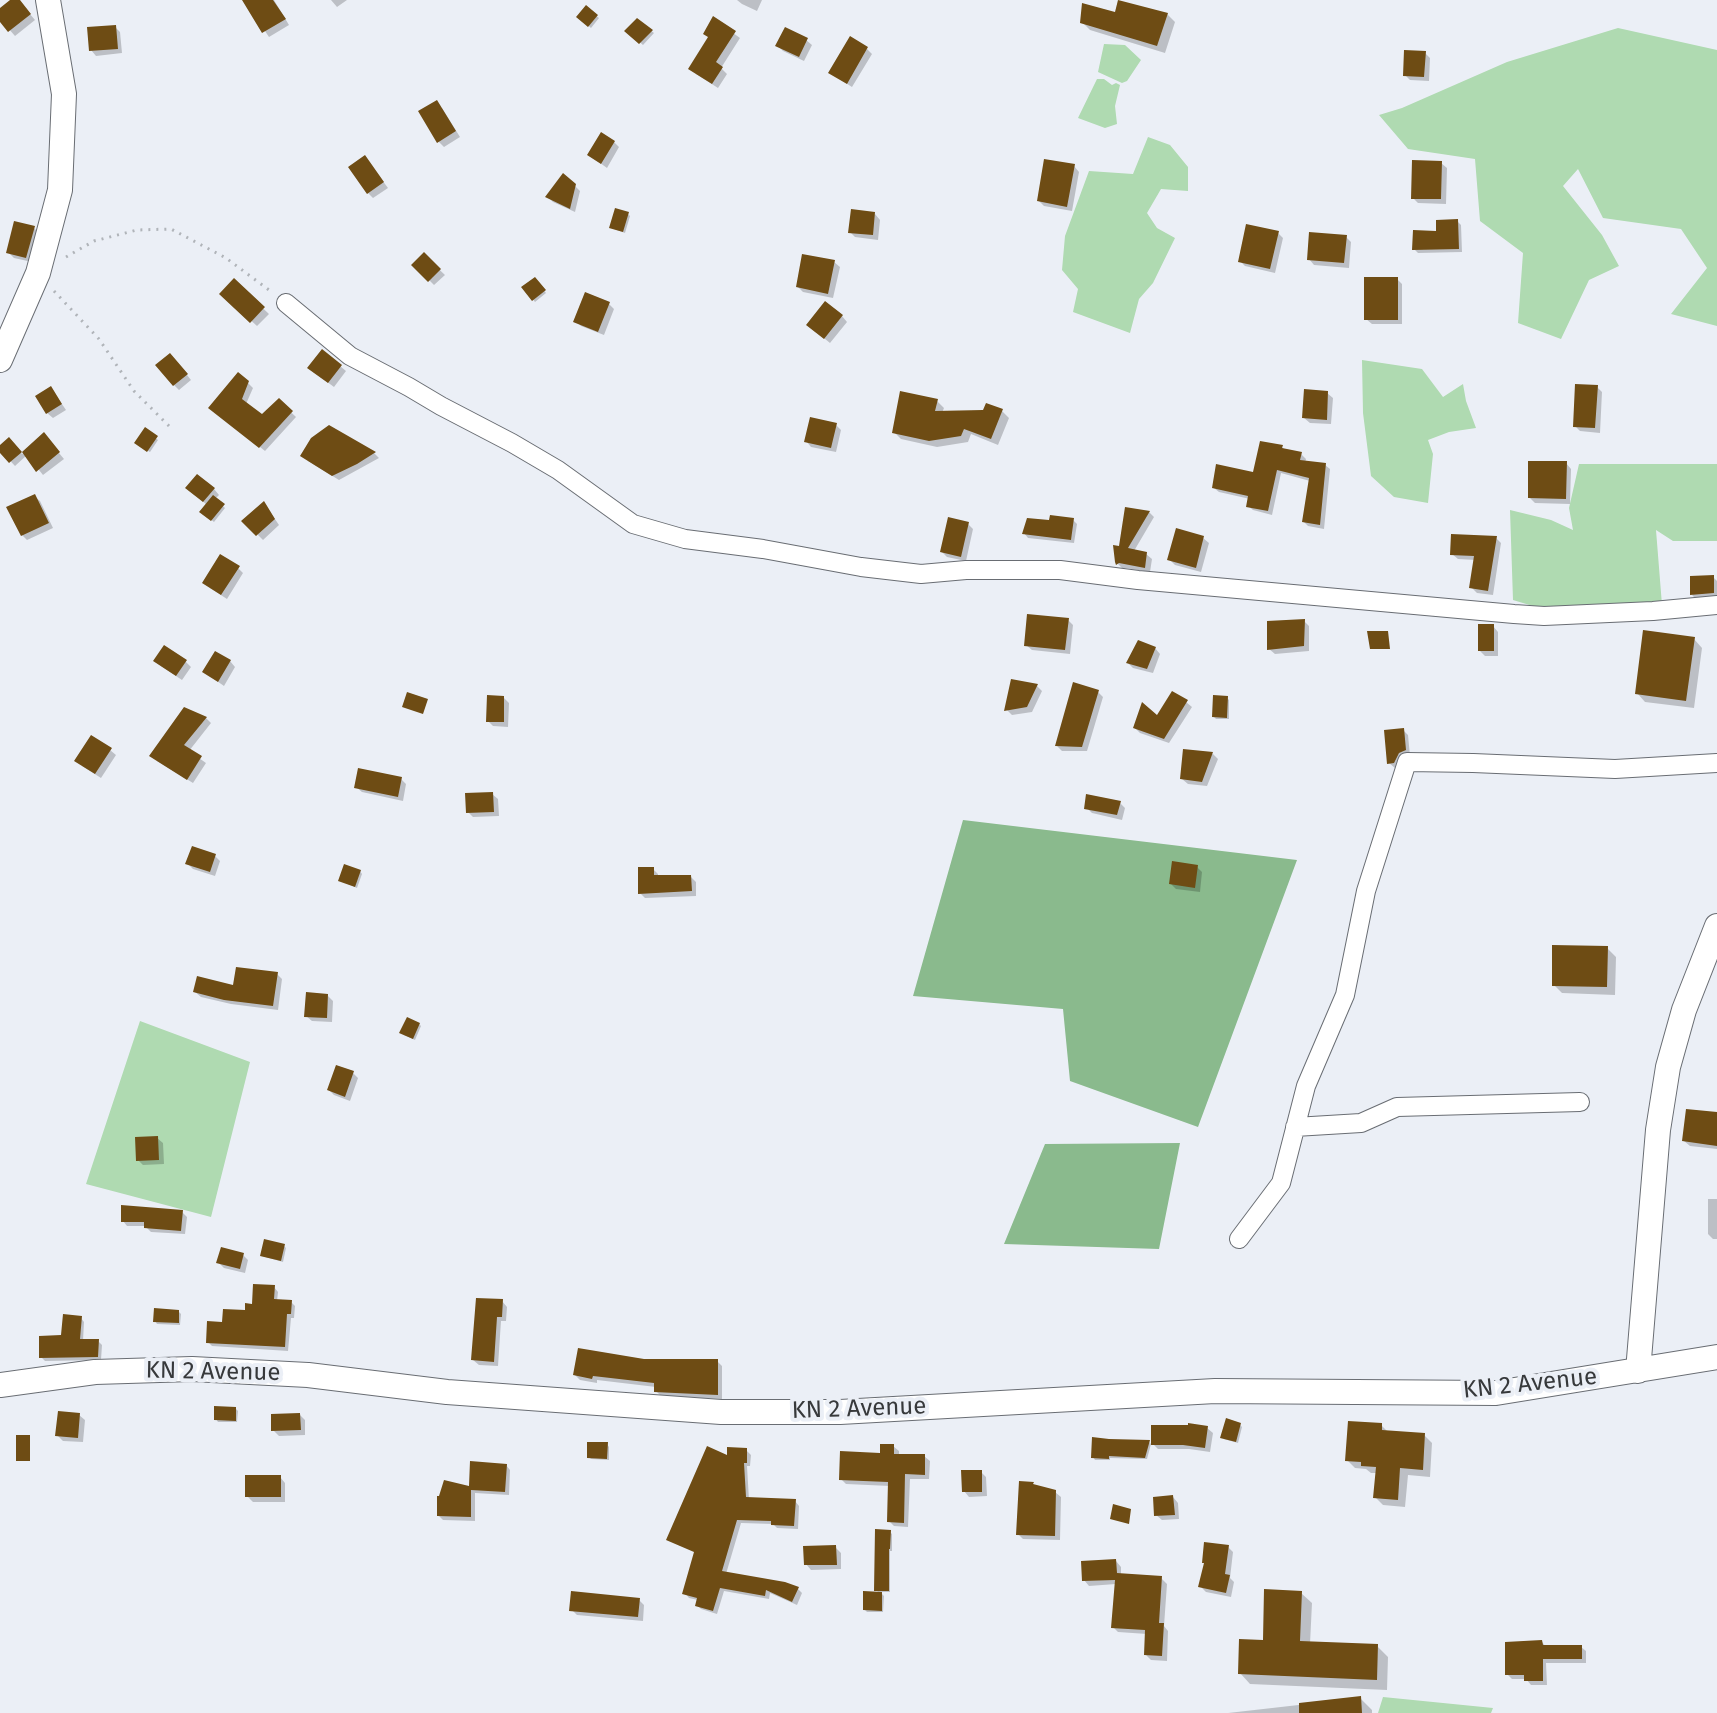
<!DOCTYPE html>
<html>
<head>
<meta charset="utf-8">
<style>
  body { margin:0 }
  canvas { display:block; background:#ebeff6 }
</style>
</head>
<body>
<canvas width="1717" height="1713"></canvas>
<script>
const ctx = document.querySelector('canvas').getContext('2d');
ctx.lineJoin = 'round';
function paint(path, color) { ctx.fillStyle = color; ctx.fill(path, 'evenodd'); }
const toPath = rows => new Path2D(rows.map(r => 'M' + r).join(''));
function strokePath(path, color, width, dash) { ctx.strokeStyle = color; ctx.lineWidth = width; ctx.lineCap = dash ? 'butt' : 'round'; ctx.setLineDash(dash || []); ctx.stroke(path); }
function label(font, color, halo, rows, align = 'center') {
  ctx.font = font + ' "Fira Sans",sans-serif'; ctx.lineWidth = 8; ctx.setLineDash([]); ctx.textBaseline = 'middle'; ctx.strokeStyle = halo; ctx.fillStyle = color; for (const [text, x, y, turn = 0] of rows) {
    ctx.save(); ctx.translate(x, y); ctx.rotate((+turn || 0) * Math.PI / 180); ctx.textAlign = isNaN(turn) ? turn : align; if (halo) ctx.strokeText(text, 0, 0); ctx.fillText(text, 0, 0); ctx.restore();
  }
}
paint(toPath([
  [1618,28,1717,50,1717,326,1671,314,1707,268,1681,229,1603,218,1578,169,1563,186,1602,235,1619,266,1589,280,1561,339,1518,323,1523,253,1480,221,1475,159,1408,149,1379,115,1402,108,1507,62],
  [1104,44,1125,45,1141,60,1127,81,1122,83,1098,72],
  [1097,79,1104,79,1112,85,1116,83,1120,85,1115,106,1117,124,1105,128,1078,118],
  [1148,137,1170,145,1188,167,1188,191,1161,189,1147,213,1157,228,1175,238,1153,283,1139,299,1130,333,1073,312,1078,289,1062,270,1065,236,1089,171,1133,174],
  [1362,360,1422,369,1443,397,1463,384,1466,401,1476,428,1449,432,1428,440,1433,454,1428,503,1394,497,1371,476,1363,413],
  [1579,464,1717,464,1717,541,1673,541,1656,530,1662,605,1546,610,1513,600,1510,510,1551,520,1573,530,1569,508],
  [140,1021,250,1062,211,1217,86,1184],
  [1383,1697,1493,1708,1491,1713,1378,1713]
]), '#afdab1');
paint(toPath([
  [963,820,1297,860,1198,1127,1070,1081,1063,1009,913,996],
  [1180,1143,1159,1249,1004,1244,1045,1144]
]), '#8aba8d');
paint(toPath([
  [13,0,18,0,35,20,15,36,0,19,0,10],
  [244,0,274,0,289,25,269,37],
  [331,0,347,0,337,7],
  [737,0,762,0,757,11,742,4],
  [586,8,599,18,591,28,579,17],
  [1116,14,1167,14,1175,22,1165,53,1090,30,1082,22],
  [714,19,740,38,721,68,727,74,718,88,696,74,710,38],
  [637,20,654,33,643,45,627,31],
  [115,27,120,32,122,53,96,56,91,50],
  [806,40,812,45,804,61,783,51,778,46],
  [867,49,872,54,852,87,830,73],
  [1425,53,1430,58,1429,81,1410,80,1405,75],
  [442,108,460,137,444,147,439,142],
  [614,142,619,147,607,168,589,155],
  [365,157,388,188,373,198,368,193],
  [1441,163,1447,168,1446,204,1418,203,1413,198],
  [1074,166,1079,172,1072,211,1044,206,1039,201],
  [575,186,580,191,575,212,553,202,548,197],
  [628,214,630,216,625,233,614,229],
  [875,214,880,220,878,240,855,237,850,232],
  [1457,221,1461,225,1462,252,1418,253,1414,249],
  [34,228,39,233,32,262,14,258,8,252],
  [1278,233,1283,238,1275,273,1245,266,1240,261],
  [1346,237,1351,242,1349,268,1314,265,1309,259],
  [424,255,445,275,434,285,414,265],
  [834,262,840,267,833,298,803,292,798,287],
  [535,279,546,293,535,302,524,288],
  [1397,279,1402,284,1402,324,1372,324,1366,319],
  [234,281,269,314,257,326,222,294],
  [609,304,614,309,604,335,581,326,576,321],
  [842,316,847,322,830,343,814,330],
  [175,360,191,380,179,390,174,385],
  [340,366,346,371,334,387,315,373],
  [248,383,253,388,246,404,262,417,279,401,296,417,265,451,216,412],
  [1597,387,1602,392,1600,433,1580,431,1575,426],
  [51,388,66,410,53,418,47,413],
  [1327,393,1333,398,1331,424,1310,423,1304,418],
  [937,401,944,408,942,413,1002,411,1009,418,998,445,971,434,968,442,937,447,901,439,894,432],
  [836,425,841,430,836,452,811,447,806,441],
  [329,427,374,453,379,458,339,480,308,461],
  [145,430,158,440,150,452,138,445],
  [44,435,64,459,43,475,27,455,15,466,0,450,0,447,9,439,22,454],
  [1282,447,1285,450,1301,454,1306,459,1305,463,1325,465,1330,469,1324,529,1308,526,1304,522,1310,481,1281,473,1272,515,1253,510,1248,506,1250,499,1219,492,1214,488,1254,474],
  [1566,463,1571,469,1570,504,1535,503,1530,498],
  [214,489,219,495,215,499,225,508,214,522,202,512,207,505,193,493],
  [34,496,40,501,53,528,27,540,22,535],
  [264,503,279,525,263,540,244,521],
  [1127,509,1149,512,1154,517,1134,551,1146,554,1152,559,1150,572,1126,568,1123,569,1118,564,1115,547,1121,549],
  [1073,520,1077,524,1074,543,1028,538,1024,533,1051,522],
  [968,524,973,529,966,561,947,557,942,552],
  [1203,538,1209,543,1201,572,1175,565,1170,560],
  [1496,538,1501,543,1493,595,1477,593,1472,588,1476,560,1458,559,1452,554],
  [238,568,243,573,227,599,210,588],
  [1713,577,1717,581,1717,598,1697,600,1692,595],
  [1068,620,1073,625,1070,654,1032,650,1026,645],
  [1304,621,1309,626,1309,651,1275,654,1269,649],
  [1493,626,1498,632,1498,656,1485,656,1480,651],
  [1694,639,1702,648,1694,708,1645,702,1637,693],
  [1155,648,1160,654,1153,673,1133,668,1128,663],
  [185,661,191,667,182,680,161,666],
  [230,661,235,667,224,686,204,672],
  [1037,686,1042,691,1032,712,1012,715,1007,710],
  [1098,692,1103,697,1087,751,1062,751,1057,746],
  [504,698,509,703,508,727,493,726,488,721],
  [1227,698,1229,700,1229,719,1216,719,1214,717],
  [1186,702,1192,707,1169,743,1140,733,1135,728],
  [185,709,206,718,211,723,189,751,206,763,193,783,157,761],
  [1403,730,1408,735,1410,756,1399,768,1395,768,1389,763],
  [110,750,116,755,101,778,82,766],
  [1185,751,1213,754,1218,759,1207,786,1188,784,1182,779],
  [401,779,406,784,403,801,362,792,356,787],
  [492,794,498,799,499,816,473,817,468,812],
  [1120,803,1125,808,1122,820,1092,813,1087,808],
  [215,856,220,861,215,876,193,869,188,864],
  [1197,867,1202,872,1200,892,1176,889,1171,884],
  [653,869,658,874,658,877,691,877,696,882,696,896,645,898,640,893],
  [360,871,362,874,357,888,341,881],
  [1607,948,1616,957,1615,995,1562,993,1554,985],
  [277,974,282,979,278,1010,231,1004,201,997,195,992,235,988],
  [328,996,333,1001,332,1022,312,1021,306,1016],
  [419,1024,421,1026,415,1040,404,1035],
  [353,1073,358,1078,350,1101,334,1095,329,1090],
  [1717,1114,1717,1149,1690,1146,1684,1141],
  [157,1138,163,1143,164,1164,143,1165,138,1160],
  [1708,1199,1717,1199,1717,1239,1713,1239,1708,1234],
  [182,1212,187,1217,185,1234,151,1232,145,1226,127,1226,123,1221],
  [284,1246,286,1248,283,1262,262,1256],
  [243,1255,248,1260,245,1273,224,1268,219,1263],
  [274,1287,278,1292,277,1301,291,1302,295,1306,294,1318,291,1318,288,1351,212,1346,208,1342,224,1324,247,1312],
  [502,1301,507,1307,506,1321,501,1321,498,1366,479,1365,473,1360],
  [179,1312,181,1314,180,1325,157,1324,155,1321],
  [81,1318,84,1322,83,1341,98,1341,102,1345,101,1360,45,1361,41,1357],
  [644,1361,717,1361,722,1366,722,1399,661,1396,656,1391,656,1387,597,1380,597,1383,580,1380,575,1375],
  [236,1409,238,1411,237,1422,218,1422,216,1419],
  [79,1415,85,1420,83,1442,63,1441,57,1435],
  [300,1415,305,1420,305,1435,279,1436,273,1430],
  [1240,1425,1242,1427,1238,1443,1224,1439],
  [1381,1425,1389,1433,1424,1435,1432,1443,1430,1477,1408,1475,1405,1507,1383,1505,1375,1497,1377,1473,1371,1473,1366,1469,1355,1468,1347,1460],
  [1207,1428,1213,1433,1210,1452,1189,1449,1158,1449,1153,1444],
  [1149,1442,1151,1444,1147,1459,1110,1458,1110,1460,1095,1460,1093,1457],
  [607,1444,609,1447,609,1460,591,1459,589,1457],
  [893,1446,899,1451,899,1456,924,1456,930,1461,929,1479,910,1479,908,1527,894,1526,889,1521,890,1486,846,1484,841,1479,882,1455],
  [746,1450,751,1455,750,1466,747,1466,749,1500,795,1501,799,1506,798,1529,777,1528,773,1524,741,1523,726,1574,798,1589,802,1593,797,1605,770,1593,769,1599,724,1591,717,1614,701,1609,697,1605,698,1600,689,1598,685,1593,729,1458],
  [506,1465,510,1470,509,1495,475,1493,475,1521,443,1520,439,1516,470,1489],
  [981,1472,986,1477,987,1496,969,1497,964,1491],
  [280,1477,285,1483,285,1502,253,1502,247,1496],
  [1033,1484,1036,1487,1055,1492,1061,1497,1060,1540,1023,1539,1018,1534],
  [1173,1497,1178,1503,1179,1519,1162,1520,1156,1515],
  [890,1532,892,1534,892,1551,890,1551,890,1592,880,1592,884,1596,883,1612,867,1612,865,1610,880,1594,876,1590],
  [835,1547,841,1553,841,1569,811,1570,806,1564],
  [1228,1547,1233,1552,1230,1578,1234,1582,1231,1597,1206,1592,1200,1586,1206,1564],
  [1116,1561,1121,1567,1121,1576,1161,1578,1167,1584,1164,1626,1168,1631,1167,1661,1151,1660,1146,1655,1147,1634,1118,1632,1113,1627,1116,1584,1089,1586,1084,1580],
  [1301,1593,1312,1603,1310,1644,1377,1646,1388,1657,1387,1690,1250,1684,1240,1673],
  [639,1600,644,1605,643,1621,577,1615,572,1610],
  [1542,1642,1546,1647,1581,1647,1586,1651,1586,1663,1546,1663,1547,1685,1531,1685,1526,1679,1512,1679,1507,1674],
  [1360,1698,1372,1710,1372,1713,1228,1713]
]), '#0003');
paint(toPath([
  [10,0,20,0,31,14,8,32,0,22,0,8],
  [242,0,273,0,286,19,262,33],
  [1118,0,1168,13,1157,46,1080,23,1082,3,1115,12],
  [586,5,598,15,588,27,576,17],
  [713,16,736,31,716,62,723,67,712,84,688,69,708,37,703,34],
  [637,18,653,30,639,44,624,31],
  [116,25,118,49,89,51,87,27],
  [785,27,808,38,799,57,775,46],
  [850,36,868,47,847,84,828,73],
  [1404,50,1426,51,1424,77,1403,76],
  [437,100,456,131,437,143,418,111],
  [601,132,615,141,601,164,587,155],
  [365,155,384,182,367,194,348,167],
  [1044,159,1075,164,1067,207,1037,201],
  [1412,160,1442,161,1441,199,1411,199],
  [563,173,576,184,570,209,545,197],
  [615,208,629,212,623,232,609,228],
  [851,209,875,212,873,235,848,233],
  [1458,219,1459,249,1412,250,1413,230,1436,231,1436,220],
  [14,221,35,226,26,258,6,253],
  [1246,224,1279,231,1270,269,1238,262],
  [1309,232,1347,235,1344,263,1307,260],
  [424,252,441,269,428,282,411,265],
  [802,254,835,260,828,294,796,287],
  [535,277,546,290,532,301,521,287],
  [1364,277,1398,277,1398,320,1364,320],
  [234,278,265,307,250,323,219,294],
  [585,292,610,302,598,332,573,322],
  [825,301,843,315,824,339,806,325],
  [322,349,342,365,328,383,307,368],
  [170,353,188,374,173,386,155,365],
  [238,372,249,381,242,399,262,414,279,398,293,411,259,448,208,408],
  [1575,384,1598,385,1595,428,1573,427],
  [51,386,62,404,46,414,35,396],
  [1304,389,1328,391,1327,420,1302,418],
  [900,391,938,399,935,411,983,410,986,403,1003,409,991,439,964,429,961,436,929,441,892,433],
  [810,417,837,423,831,448,804,442],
  [329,425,376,452,357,464,332,476,300,456,311,438],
  [145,427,158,436,147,452,134,443],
  [44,432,60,452,36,472,22,452],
  [9,437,22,452,9,463,0,453,0,445],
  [1260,441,1283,445,1282,448,1302,452,1300,460,1326,463,1320,525,1302,522,1309,478,1277,470,1268,511,1246,507,1248,496,1212,488,1216,464,1253,472],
  [1528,461,1567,461,1566,499,1528,498],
  [197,474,215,488,203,502,185,488],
  [35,494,49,523,21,536,6,507],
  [213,495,225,504,211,521,199,512],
  [264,501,275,519,256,536,241,521],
  [1125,507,1150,511,1128,548,1147,552,1145,568,1119,563,1116,565,1115,562,1113,545,1119,546],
  [1050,515,1074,518,1071,540,1022,534,1027,518,1049,520],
  [948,517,969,522,961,557,940,552],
  [1176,528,1204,536,1196,568,1167,560],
  [1451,534,1497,536,1488,591,1469,588,1474,556,1450,555],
  [220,554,240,566,221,595,202,583],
  [1714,575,1714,593,1690,595,1690,576],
  [1027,614,1069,618,1065,650,1024,646],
  [1305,619,1304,646,1267,650,1267,621],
  [1478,624,1494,624,1494,651,1478,651],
  [1643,630,1695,637,1686,701,1635,694],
  [1367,631,1388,631,1390,649,1370,649],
  [1138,640,1156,647,1147,669,1126,663],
  [164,645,187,660,176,676,153,661],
  [215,651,231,660,218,682,202,672],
  [1011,679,1038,684,1027,707,1004,711],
  [1073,682,1099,690,1082,747,1055,746],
  [1172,691,1188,700,1164,739,1133,728,1142,702,1157,715],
  [407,692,428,699,423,714,402,707],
  [487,695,504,696,504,722,486,722],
  [1213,695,1228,696,1227,718,1212,717],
  [184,707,207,717,184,745,202,756,187,780,149,756],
  [1404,728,1406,750,1399,753,1394,763,1387,764,1384,730],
  [91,735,112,748,95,774,74,761],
  [1183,749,1213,752,1202,782,1180,779],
  [358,768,402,777,398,797,354,788],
  [493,792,494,812,466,813,465,793],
  [1086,794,1121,801,1117,815,1084,809],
  [192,846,216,854,210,872,185,864],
  [1172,861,1198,865,1195,888,1169,884],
  [344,864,361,870,355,887,338,881],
  [638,867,654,867,654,875,691,875,692,891,638,894],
  [1552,945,1608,946,1607,987,1552,986],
  [236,967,278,972,273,1006,224,1000,193,992,197,976,233,985],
  [306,992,328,994,327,1018,304,1017],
  [407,1017,420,1023,413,1039,399,1033],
  [336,1065,354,1071,345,1097,327,1090],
  [1686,1109,1717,1112,1717,1146,1682,1141],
  [158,1136,159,1160,136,1161,135,1137],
  [121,1205,183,1210,181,1231,144,1228,144,1222,121,1222],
  [264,1239,285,1244,281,1261,260,1256],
  [221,1247,244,1253,240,1269,216,1263],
  [253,1284,275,1285,274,1299,292,1300,291,1314,287,1314,285,1347,206,1343,207,1321,222,1322,223,1309,245,1310,245,1303,252,1304],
  [476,1298,503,1299,502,1317,497,1317,494,1362,471,1360],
  [154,1308,179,1310,179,1323,153,1322],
  [63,1314,82,1316,80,1339,99,1339,98,1357,39,1358,39,1336,61,1335],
  [578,1348,644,1359,718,1359,718,1395,654,1392,654,1383,593,1376,592,1379,573,1375],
  [214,1406,236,1407,236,1421,214,1420],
  [58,1411,80,1413,78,1438,55,1436],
  [300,1413,301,1430,271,1431,271,1414],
  [1226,1418,1241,1423,1236,1442,1220,1438],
  [1348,1421,1382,1423,1382,1430,1425,1433,1423,1470,1400,1468,1398,1500,1373,1498,1376,1467,1361,1466,1361,1462,1345,1461],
  [1188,1423,1208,1426,1205,1448,1183,1445,1151,1445,1151,1425,1188,1425],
  [16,1435,30,1435,30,1461,16,1461],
  [1092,1437,1109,1439,1150,1440,1145,1458,1109,1456,1109,1459,1091,1458],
  [587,1442,608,1442,607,1459,587,1458],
  [880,1444,894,1444,894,1454,925,1454,925,1475,905,1474,904,1523,887,1522,888,1482,839,1480,840,1451,880,1453],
  [707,1446,727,1455,727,1447,747,1448,747,1463,744,1463,746,1497,796,1499,794,1526,771,1525,771,1521,737,1520,722,1571,785,1582,799,1587,792,1602,766,1590,765,1596,720,1588,713,1611,695,1606,697,1598,682,1594,694,1552,666,1540],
  [470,1461,507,1464,505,1492,471,1490,471,1517,437,1516,437,1496,439,1496,444,1480,469,1486],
  [961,1470,982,1470,982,1492,962,1492],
  [245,1475,281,1475,281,1497,245,1497],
  [1019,1481,1034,1482,1033,1484,1056,1490,1055,1536,1016,1535],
  [1173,1495,1175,1515,1154,1516,1153,1497],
  [1113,1504,1131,1509,1129,1524,1110,1519],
  [875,1529,891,1530,890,1549,889,1549,889,1591,874,1591],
  [1204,1542,1229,1545,1225,1574,1230,1575,1226,1593,1198,1587,1204,1563,1202,1563],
  [836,1545,837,1565,804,1565,803,1546],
  [1116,1559,1117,1573,1162,1576,1159,1623,1164,1623,1162,1656,1144,1655,1145,1630,1111,1628,1115,1580,1082,1581,1081,1561],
  [1264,1589,1302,1591,1300,1641,1378,1644,1377,1680,1238,1674,1239,1639,1263,1640],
  [571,1591,640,1598,638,1617,569,1611],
  [863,1591,882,1592,882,1611,863,1610],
  [1542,1640,1543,1645,1582,1645,1582,1659,1543,1659,1543,1681,1524,1681,1524,1675,1505,1675,1505,1642],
  [1361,1696,1362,1713,1299,1713,1299,1703]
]), '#6e4c14');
const street = toPath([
  [286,303,350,356,409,387,441,406,512,443,558,470,633,524,685,539,763,549,861,567,921,574,966,570,1060,570,1138,580,1514,614,1544,616,1653,611,1717,605],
  [1295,1127,1361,1123,1397,1107,1580,1102],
  [1239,1239,1281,1183,1306,1086,1345,995,1366,891,1407,762,1473,763,1615,769,1717,763]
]);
const secondary = toPath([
  [0,360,38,273,60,190,64,94,48,0],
  [1638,1371,1658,1130,1668,1067,1684,1010,1717,926],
  [0,1385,95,1372,192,1369,308,1375,447,1392,721,1412,840,1412,1215,1391,1496,1393,1717,1357]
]);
strokePath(street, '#696d73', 20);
strokePath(secondary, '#696d73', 26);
strokePath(toPath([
  [66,257,94,241,137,230,171,229,226,258,273,293],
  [54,291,99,339,134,391,173,430]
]), '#b0b4b9', 3, [2, 6]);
strokePath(street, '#fff', 18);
strokePath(secondary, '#fff', 24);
label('24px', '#37393b', '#ebeff6', [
  ["KN 2 Avenue",213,1372,1],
  ["KN 2 Avenue",1530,1384,-6],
  ["KN 2 Avenue",859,1409,-2]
]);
</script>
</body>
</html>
